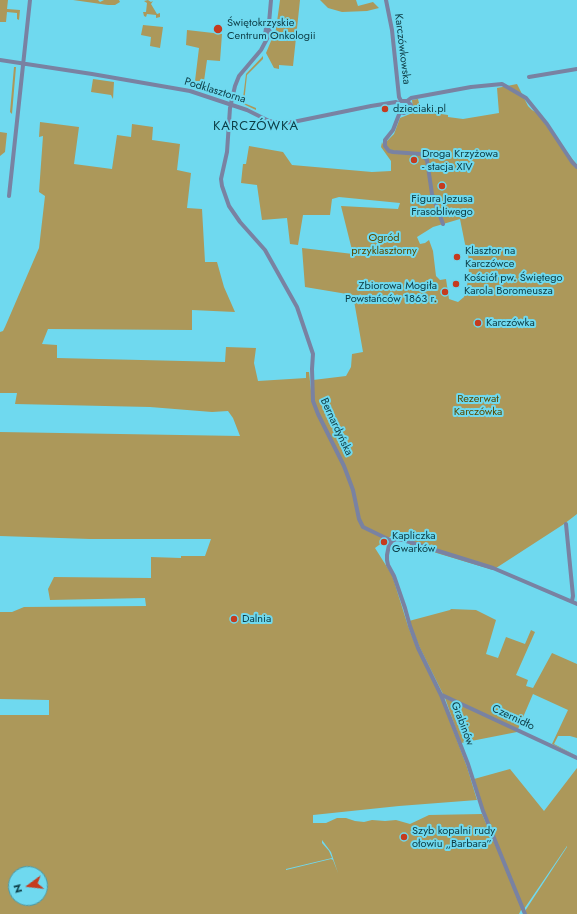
<!DOCTYPE html>
<html>
<head>
<meta charset="utf-8">
<style>
  body { margin:0 }
  #map { position:relative; width:577px; height:914px; overflow:hidden; background:#6fd9ef; font-family:Jost,sans-serif }
  canvas { display:block }
  .north { position:absolute; left:8px; top:866px; width:40px; height:40px; box-sizing:border-box; background:#6fd9ef; border:1px solid #479aab; border-radius:50%; rotate:255deg; font-size:11px; font-weight:700; line-height:16px; text-align:center; color:#0c3c45 }
  .north::after { content:''; display:block; margin:auto; width:14px; height:18px; background:#c53b1f; clip-path:polygon(50% 0,100% 100%,50% 72%,0 100%) }
</style>
</head>
<body>
<div id="map">
<canvas width="577" height="914"></canvas>
<div class="north">N</div>
</div>
<script>
const ctx = document.querySelector('canvas').getContext('2d');
ctx.lineJoin = 'round';
function paint(path, color) { ctx.fillStyle = color; ctx.fill(path, 'evenodd'); }
const toPath = rows => new Path2D(rows.map(r => 'M' + r).join(''));
function strokePath(path, color, width, dash) { ctx.strokeStyle = color; ctx.lineWidth = width; ctx.lineCap = dash ? 'butt' : 'round'; ctx.setLineDash(dash || []); ctx.stroke(path); }
function label(font, color, halo, rows, align = 'center') {
  ctx.font = font + ' Jost,sans-serif'; ctx.lineWidth = 4; ctx.setLineDash([]); ctx.textBaseline = 'middle'; ctx.strokeStyle = halo; ctx.fillStyle = color; for (const [text, x, y, turn = 0] of rows) {
    ctx.save(); ctx.translate(x, y); ctx.rotate((+turn || 0) * Math.PI / 180); ctx.textAlign = isNaN(turn) ? turn : align; if (halo) ctx.strokeText(text, 0, 0); ctx.fillText(text, 0, 0); ctx.restore();
  }
}
paint(toPath([
  [0,0,8,0,7,9,20,10,19,20,17,19,17,13,7,12,6,22,0,22],
  [73,0,98,0,100,2,104,0,119,0,120,2,115,5,108,5],
  [148,0,151,2,153,1,151,4,157,14,160,13,160,17,156,18,156,15,147,14,146,17,144,16,143,12,146,12,147,3,144,1],
  [280,0,300,0,293,66,279,65,279,69,274,68,266,53,276,29],
  [320,0,356,0,358,6,373,2,379,8,367,11,342,12,328,8],
  [143,25,163,27,160,48,150,46,151,37,141,35],
  [187,30,222,34,220,61,207,60,204,81,195,81,199,48,186,45],
  [263,56,263,59,247,75,244,103,256,108,256,110,239,102,240,100,243,98,246,74],
  [14,67,16,67,12,114,10,112],
  [93,79,114,82,113,99,111,95,91,92],
  [517,84,528,106,532,110,539,114,545,124,577,165,577,514,564,524,493,570,410,545,408,537,401,534,391,536,375,548,392,575,408,626,417,649,441,698,467,767,477,800,399,806,313,815,313,823,326,823,337,818,346,818,355,821,364,822,372,820,385,821,396,820,410,824,429,815,482,814,496,847,474,779,510,769,544,811,577,768,577,914,526,914,525,911,567,847,567,846,524,909,521,910,519,914,0,914,0,715,49,715,49,700,0,699,0,612,12,612,24,607,146,606,145,598,50,600,48,589,54,577,151,578,151,557,181,558,181,556,205,556,211,539,90,539,0,536,0,432,240,436,233,418,228,411,212,412,150,407,15,404,17,393,0,393,0,332,3,331,5,327,39,248,45,196,39,192,43,136,39,137,40,122,79,127,74,164,112,169,117,135,131,137,132,124,153,127,152,140,180,144,177,170,191,173,187,208,202,209,205,262,217,262,224,287,235,312,192,310,192,330,48,329,42,344,57,345,57,358,225,362,226,347,256,348,254,363,258,381,306,378,306,372,309,372,312,400,354,488,317,409,314,401,313,380,346,376,351,367,352,354,363,352,353,295,305,287,302,248,353,254,341,206,398,209,400,203,339,197,332,199,330,215,303,215,298,245,290,244,287,218,262,220,257,185,241,183,243,164,246,164,249,146,283,152,292,165,372,172,391,171,391,161,381,147,382,142,384,147,387,147,386,142,394,134,400,118,410,114,413,109,412,100,418,99,421,111,448,115,448,117,463,119,499,113,497,88],
  [460,219,465,244,466,246,468,246,469,277,464,297,458,302,449,299,446,279,440,280,436,276,433,251,429,240,425,243,420,244,417,237,433,227],
  [322,840,331,852,338,873,333,860,331,859,286,870,286,869,332,858,329,851,322,843],
  [16,874,40,874,40,898,16,898],
  [0,132,7,133,5,152,0,156],
  [451,609,476,610,496,620,486,654,498,658,506,637,525,644,531,630,535,632,516,675,528,680,526,686,533,688,552,653,577,664,577,738,570,736,558,736,554,744,577,756,552,744,568,710,533,694,518,729,443,694,420,648,409,621,450,610],
  [445,698,517,731,517,732,461,743]
]), '#ac985a');
strokePath(toPath([
  [271,0,269,23,270,28,269,35,261,50,239,76,235,86,230,108,227,152,221,179,222,186,229,206,240,222,265,250,297,307,313,354,312,369,313,401,318,414,344,466,353,490,359,519,363,527,392,541,397,539,403,540,493,568,577,604],
  [386,0,392,30,399,97,401,101],
  [266,39,265,35,266,28,269,24],
  [0,60,92,74,190,91,247,110,269,121,281,123,293,122,371,106,396,102,398,103],
  [529,77,577,69],
  [401,101,407,101,411,98,471,87,502,84,526,98,547,124,572,162,577,167],
  [400,112,393,130,385,140,385,146,389,151,393,152,421,154,427,160,432,194,443,224],
  [400,112,404,113,410,110,411,105,407,101],
  [9,196,30,0],
  [566,524,573,596,572,601],
  [392,541,389,545,387,555,387,560,388,565,394,576,405,608,410,626,418,648,441,695,468,764,483,811,525,914],
  [442,695,577,758]
]), '#7982a2', 4);
for (const [x, y, r, color] of [
  [218,29,5,"#c53b1f"],
  [385,109,4,"#c53b1f"],
  [414,160,4,"#c53b1f"],
  [442,186,4,"#c53b1f"],
  [457,257,4,"#c53b1f"],
  [456,284,4,"#c53b1f"],
  [445,292,4,"#c53b1f"],
  [478,323,4,"#c53b1f"],
  [384,542,4,"#c53b1f"],
  [234,619,4,"#c53b1f"],
  [404,837,4,"#c53b1f"]
]) { const dot = new Path2D(); dot.arc(x, y, r, 0, 2 * Math.PI); ctx.fillStyle = color; ctx.fill(dot); strokePath(dot, '#6fd9ef', 1.5); }
label('11px', '#0c3c45', '#6fd9ef', [
  ["Świętokrzyskie",227,23],
  ["Centrum Onkologii",227,36],
  ["dzieciaki.pl",393,109],
  ["Droga Krzyżowa",422,154],
  ["- stacja XIV",422,167],
  ["Figura Jezusa",442,199,"center"],
  ["Frasobliwego",442,212,"center"],
  ["Klasztor na",465,251],
  ["Karczówce",465,264],
  ["Kościół pw. Świętego",464,278],
  ["Karola Boromeusza",464,291],
  ["Zbiorowa Mogiła",437,286,"right"],
  ["Powstańców 1863 r.",437,299,"right"],
  ["Karczówka",486,323],
  ["Kapliczka",392,536],
  ["Gwarków",392,549],
  ["Dalnia",242,619],
  ["Szyb kopalni rudy",412,831],
  ["ołowiu „Barbara”",412,844]
], 'left');
label('11px', '#0c3c45', '#6fd9ef', [
  ["Karczówkowska",402,49,83],
  ["Podklasztorna",215,91,17],
  ["Bernardyńska",336,427,65],
  ["Czernidło",513,718,25],
  ["Grabinów",462,724,69]
]);
label('11px', '#5a4900', '#6fd9ef', [
  ["Ogród",384,238],
  ["przyklasztorny",384,251],
  ["Rezerwat",478,399],
  ["Karczówka",478,412]
]);
ctx.letterSpacing = '1px';
label('13px', '#0c3c45', '#6fd9ef', [
  ["KARCZÓWKA",256,127]
]);
ctx.letterSpacing = '0px';
</script>
</body>
</html>
